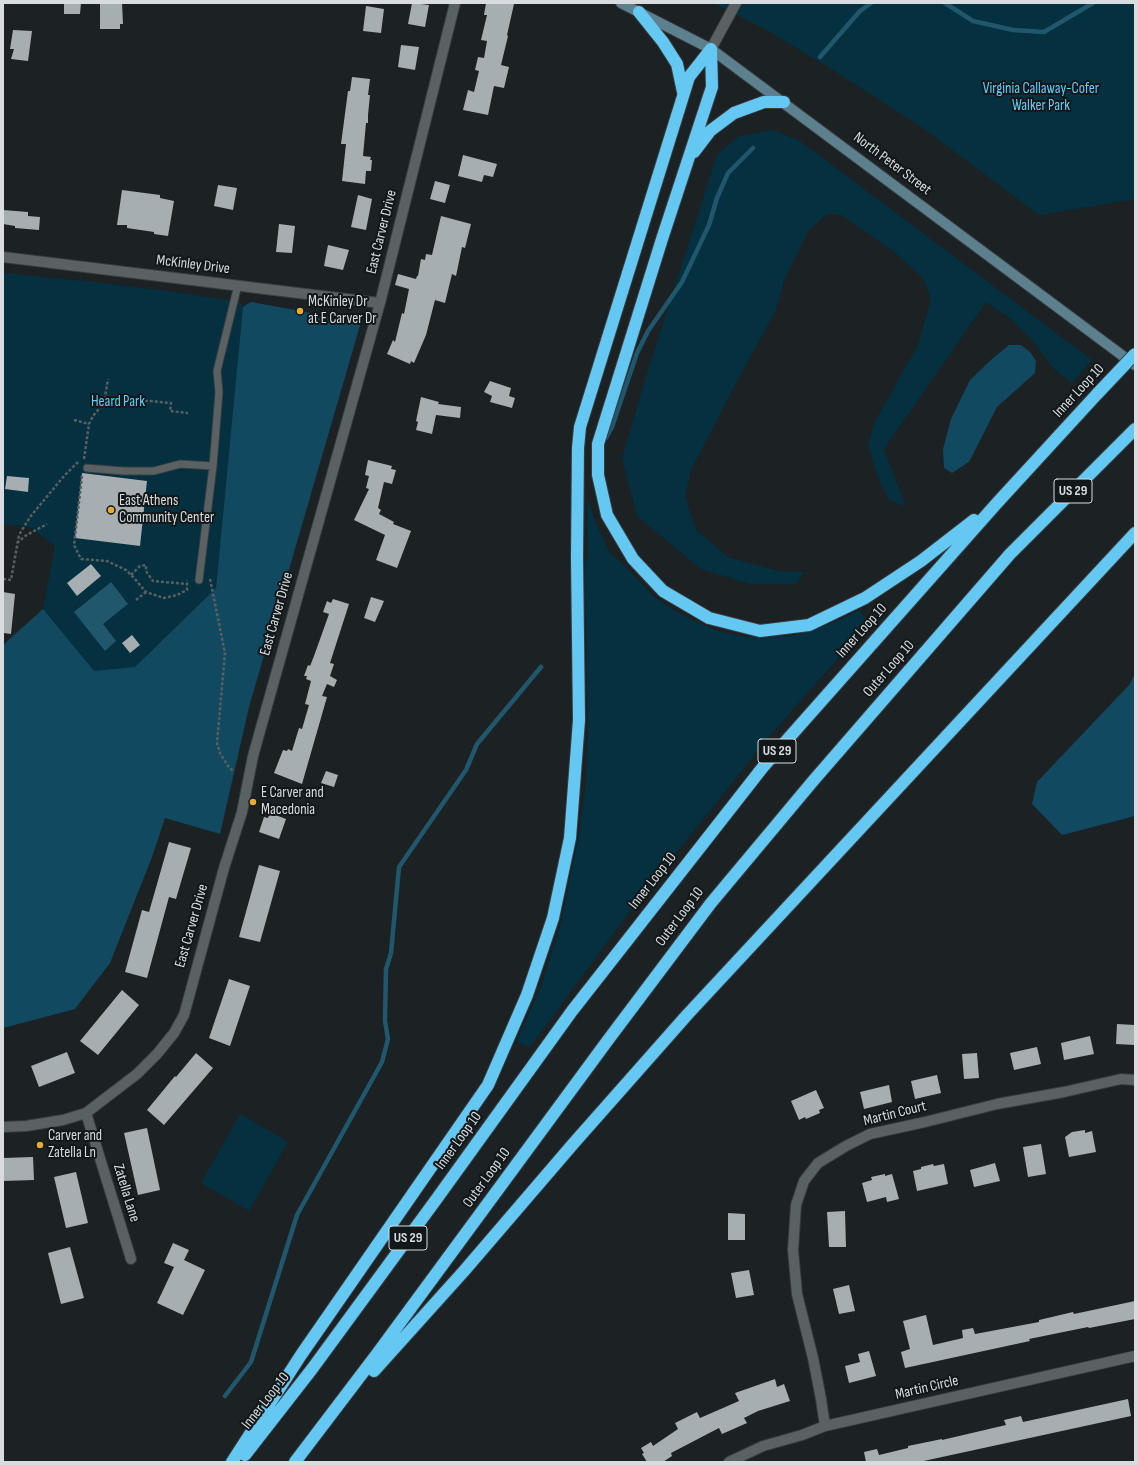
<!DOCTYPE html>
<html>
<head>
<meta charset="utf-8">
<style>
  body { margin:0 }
  #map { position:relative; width:1138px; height:1465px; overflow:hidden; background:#1c2123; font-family:"Sofia Sans Condensed",sans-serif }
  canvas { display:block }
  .frame { position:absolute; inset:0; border:4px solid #d8dcde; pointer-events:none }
</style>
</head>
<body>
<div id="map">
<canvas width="1138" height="1465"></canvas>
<div class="frame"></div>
</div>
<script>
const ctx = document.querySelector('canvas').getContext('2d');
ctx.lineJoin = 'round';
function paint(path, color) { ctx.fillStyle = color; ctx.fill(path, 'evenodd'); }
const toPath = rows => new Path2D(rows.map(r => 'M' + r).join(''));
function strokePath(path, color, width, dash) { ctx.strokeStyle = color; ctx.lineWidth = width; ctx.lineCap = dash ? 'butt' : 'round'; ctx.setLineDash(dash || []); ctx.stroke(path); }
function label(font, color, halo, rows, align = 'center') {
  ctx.font = font + ' "Sofia Sans Condensed",sans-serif'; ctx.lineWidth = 4; ctx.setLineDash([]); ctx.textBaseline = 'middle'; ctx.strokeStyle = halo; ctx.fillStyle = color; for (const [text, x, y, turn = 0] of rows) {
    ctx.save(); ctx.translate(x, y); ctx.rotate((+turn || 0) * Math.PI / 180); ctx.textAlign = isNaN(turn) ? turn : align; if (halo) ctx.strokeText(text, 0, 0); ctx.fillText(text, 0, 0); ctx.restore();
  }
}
paint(toPath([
  [713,3,1135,3,1135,199,1039,215,923,128,836,72,767,30],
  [773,130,800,141,1092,360,1072,383,1054,369,1033,341,1012,320,986,302,884,449,906,507,889,500,878,478,868,445,874,423,918,345,931,299,923,278,893,251,840,214,827,214,808,231,784,281,776,310,735,385,691,470,685,497,696,530,728,557,778,571,804,572,796,584,750,584,701,569,637,516,622,458,648,370,717,155,739,136],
  [3,273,94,282,175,292,240,302,243,307,216,588,135,667,94,672,43,609,55,546,30,527,3,524],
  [587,498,598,528,610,553,623,564,652,595,672,609,694,621,718,631,740,636,761,637,792,636,817,629,842,619,859,610,869,623,768,738,630,911,529,1048,517,1041,541,987,561,923,580,830,586,784,588,730,585,562,588,558],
  [240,1114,288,1142,249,1211,201,1183]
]), '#043040');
paint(toPath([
  [251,302,361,322,249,707,220,834,165,818,152,857,110,963,75,1009,3,1028,3,645,43,609,94,671,135,667,216,588,243,307],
  [1009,345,1021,345,1030,352,1036,361,1035,373,997,407,969,462,952,473,944,468,943,449,951,419,970,380,992,359],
  [1135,674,1135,816,1062,835,1032,804,1037,782,1129,685]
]), '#114a60');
paint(toPath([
  [111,582,128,604,103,624,116,641,105,651,74,612]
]), '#20576d');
strokePath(toPath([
  [945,3,973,21,1013,30,1044,32,1093,3],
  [820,57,860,11,871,3],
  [606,438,612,427,637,353,648,331,682,282,709,225,717,198,728,173,753,148],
  [225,1396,251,1362,297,1215,382,1062,388,1039,385,1021,386,969,391,953,399,867,466,770,477,744,541,667]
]), '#20576d', 4.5);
paint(toPath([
  [64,3,81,3,80,14,64,14],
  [100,3,122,3,123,24,120,24,120,29,100,29],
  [412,3,429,5,425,27,408,24],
  [486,3,514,4,507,35,508,36,501,65,509,67,504,88,494,86,488,115,463,110,468,90,474,92,479,71,475,70,478,57,484,58,487,41,481,40,487,15,484,15],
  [366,6,384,9,381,33,363,31],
  [13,30,32,31,28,61,11,59,14,49,10,49],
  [401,45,419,47,415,70,398,67],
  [352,77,370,79,368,95,370,95,368,115,368,123,366,123,363,156,371,157,370,160,372,160,371,171,366,171,365,184,342,181,346,144,341,144,348,91,350,91],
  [463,155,497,164,493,177,484,175,482,182,458,176],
  [435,181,450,185,445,203,430,199],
  [218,185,237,188,233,210,214,206],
  [122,190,160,195,160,198,174,201,168,236,154,234,154,232,127,228,127,225,117,225],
  [358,195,372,199,366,230,351,227],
  [3,210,28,212,28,216,40,217,39,230,15,228,15,226,3,224],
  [441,216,471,224,465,248,462,247,456,276,452,274,445,303,435,300,426,335,414,363,411,361,410,364,387,354,393,340,395,342,402,313,404,314,409,289,395,285,398,274,416,279,417,276,418,276,421,259,425,260,426,254,432,255],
  [279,224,295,226,292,253,276,252],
  [328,245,349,250,343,270,324,266],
  [490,381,511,388,509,396,515,398,512,408,490,402,492,396,484,392],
  [421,397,439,402,438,404,461,407,460,418,436,415,432,434,416,430,418,422,416,421],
  [368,460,392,466,391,469,396,470,392,484,384,482,378,508,381,510,379,514,394,522,393,524,411,531,397,568,376,560,385,535,354,520,369,489,366,488,369,476,365,475],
  [82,473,147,481,140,546,75,538],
  [7,476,29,478,28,492,5,489],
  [91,564,101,576,77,596,67,583],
  [3,592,15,594,11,634,3,633],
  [371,597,384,601,375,622,364,618],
  [333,599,349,604,330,663,334,664,330,676,337,680,334,687,327,684,322,696,327,697,302,784,274,773,283,750,287,751,288,749,292,751,299,728,302,729,309,705,305,704,311,681,306,679,307,676,304,676,308,665,310,666,314,656,329,614,323,612,327,601,331,603],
  [132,635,140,645,130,653,122,643],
  [326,771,338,775,334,787,321,783],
  [270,813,286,819,279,839,259,832,264,817,268,818],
  [169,842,191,848,176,899,169,897,147,978,125,972,142,910,149,912],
  [259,865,280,871,260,942,239,937],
  [229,979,250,986,230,1046,209,1038],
  [122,990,139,1005,98,1055,80,1041],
  [1117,1024,1135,1025,1135,1045,1116,1044],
  [1090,1036,1094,1054,1064,1060,1061,1043],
  [1037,1047,1041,1064,1014,1070,1010,1053],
  [67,1052,75,1073,39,1087,31,1066],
  [196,1053,213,1068,164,1125,147,1110,175,1076,176,1077],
  [977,1053,979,1078,964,1079,962,1054],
  [937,1075,941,1093,915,1099,911,1081],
  [889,1085,892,1102,864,1109,860,1092],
  [816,1090,824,1108,819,1110,820,1113,806,1119,805,1117,799,1120,791,1101],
  [147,1128,160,1190,138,1195,124,1133],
  [1085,1130,1085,1133,1092,1131,1096,1152,1069,1157,1065,1137,1072,1132],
  [1041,1144,1046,1174,1028,1177,1023,1147],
  [33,1157,34,1180,3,1181,3,1158],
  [995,1163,1000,1181,974,1187,970,1170],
  [933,1164,934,1166,944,1164,948,1184,917,1191,913,1171,921,1169,921,1167],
  [76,1172,88,1223,66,1228,54,1177],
  [885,1174,885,1176,892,1174,899,1199,887,1202,886,1197,867,1202,862,1183,872,1180,871,1177],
  [845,1211,846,1247,829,1247,827,1212],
  [728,1213,745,1214,745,1240,728,1240],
  [173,1243,189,1250,184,1260,205,1270,183,1315,157,1303,174,1267,164,1263],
  [70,1247,84,1298,61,1304,48,1253],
  [749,1270,754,1295,736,1298,731,1273],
  [849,1285,855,1311,839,1314,833,1289],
  [1135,1301,1135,1319,1089,1328,1088,1327,1029,1339,1030,1341,905,1368,901,1352,910,1349,903,1321,926,1315,933,1345,963,1338,962,1330,973,1328,975,1334,1039,1322,1039,1320,1073,1312,1074,1314],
  [869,1351,876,1376,849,1383,845,1366,860,1362,858,1354],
  [775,1379,777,1387,784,1384,790,1401,758,1411,744,1418,747,1423,722,1434,719,1428,671,1453,672,1456,663,1462,647,1462,642,1454,644,1453,641,1448,651,1442,653,1446,678,1429,675,1423,697,1412,700,1418,739,1401,735,1393],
  [1128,1399,1131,1416,919,1462,866,1462,864,1452,877,1449,879,1455,908,1448,908,1446,942,1439,942,1440,1006,1425,1004,1420,1021,1416,1023,1422,1032,1420]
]), '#a7aeb1');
const lane = toPath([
  [87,468,123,471,154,471,180,464,213,466],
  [199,580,213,466,219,392,217,371,238,285]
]);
const street = toPath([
  [711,49,736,3],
  [3,257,380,303],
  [86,1113,131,1259],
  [3,1127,26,1126,63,1120,86,1113,137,1074,157,1054,174,1033,184,1015,224,868,242,812,253,756,380,303,455,3],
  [825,1426,821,1399,813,1358,797,1294,793,1250,796,1205,804,1181,818,1163,846,1146,870,1134,925,1122,997,1104,1064,1092,1121,1079,1135,1080],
  [729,1462,763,1446,802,1435,825,1426,1135,1356]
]);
const secondary = toPath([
  [621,3,711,49,1135,365]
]);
const highway = toPath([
  [639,12,663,42,677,64,683,92],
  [711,49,712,87,662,239,598,444,598,475,607,515,633,559,663,591,709,618,760,631,809,625,865,598,921,561,974,520],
  [694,152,710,131,734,113,764,102,784,102],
  [374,1371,464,1271,573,1144,687,1015,1135,533],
  [245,1455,312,1369,438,1197,572,1011,763,767,997,503,1098,393],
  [232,1462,301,1355,488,1085,527,995,553,918,570,838,579,720,577,558,578,448,580,427,689,77,711,49],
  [295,1462,377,1354,608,1040,711,903,813,781,1010,554,1135,429]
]);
strokePath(lane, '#383c3f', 9);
strokePath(street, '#383c3f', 12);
strokePath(secondary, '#383c3f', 12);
strokePath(highway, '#383c3f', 14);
strokePath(toPath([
  [105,397,171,403,170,411,188,413],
  [74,420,89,424],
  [84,459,89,424,93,416,104,403,108,379],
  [82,476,74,545,81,559,107,561,126,570,134,578,146,592,164,598,177,595,187,590,187,580],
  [17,543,25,536,47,524],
  [131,575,140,566,146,565,146,571,153,581,187,584],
  [3,579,11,580,19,535,30,517,64,476,78,462],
  [210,579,225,653,217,743,220,753,228,766,234,772],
  [136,600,146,592]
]), '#595e60', 2.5, [3, 2]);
strokePath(lane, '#5a6163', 7);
strokePath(street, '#5a6163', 10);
strokePath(secondary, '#5d808e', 10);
strokePath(highway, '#64c8f2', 12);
const highwayBridge = toPath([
  [1098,393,1135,354]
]);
strokePath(highwayBridge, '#383c3f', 14, []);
strokePath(highwayBridge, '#64c8f2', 12);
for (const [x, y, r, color] of [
  [300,311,4,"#e9ab38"],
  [111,510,4,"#e9ab38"],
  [253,802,4,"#e9ab38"],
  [40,1145,4,"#e9ab38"]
]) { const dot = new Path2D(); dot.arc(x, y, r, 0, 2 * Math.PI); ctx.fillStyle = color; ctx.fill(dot); strokePath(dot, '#12181a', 1.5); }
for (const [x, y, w] of [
  [1073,491,38],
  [777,751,38],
  [408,1238,38]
]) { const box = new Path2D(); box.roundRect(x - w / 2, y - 12, w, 24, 3); ctx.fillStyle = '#12181a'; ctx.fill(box); strokePath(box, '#d8dcde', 1); }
label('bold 14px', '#d8dcde', null, [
  ["US 29",1073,491],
  ["US 29",777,751],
  ["US 29",408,1238]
]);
label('15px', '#65cdf9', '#12181a', [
  ["Virginia Callaway-Cofer",1041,89],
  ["Walker Park",1041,106],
  ["Heard Park",118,402]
]);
label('15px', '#d8dcde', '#12181a', [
  ["North Peter Street",892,164,37],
  ["East Carver Drive",382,232,-76],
  ["McKinley Drive",193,265,7],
  ["Inner Loop 10",1079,391,-47],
  ["East Carver Drive",277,614,-74],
  ["Inner Loop 10",862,631,-48],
  ["Outer Loop 10",889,669,-49],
  ["Inner Loop 10",653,881,-52],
  ["Outer Loop 10",680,917,-53],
  ["East Carver Drive",192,926,-74],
  ["Martin Court",895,1114,-14],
  ["Inner Loop 10",459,1141,-54],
  ["Outer Loop 10",487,1178,-54],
  ["Zatella Lane",126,1193,73],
  ["Martin Circle",927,1388,-13],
  ["Inner Loop 10",266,1401,-52]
]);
label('15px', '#d8dcde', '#12181a', [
  ["McKinley Dr",308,302],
  ["at E Carver Dr",308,319],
  ["East Athens",119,501],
  ["Community Center",119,518],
  ["E Carver and",261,793],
  ["Macedonia",261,810],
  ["Carver and",48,1136],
  ["Zatella Ln",48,1153]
], 'left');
</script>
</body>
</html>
